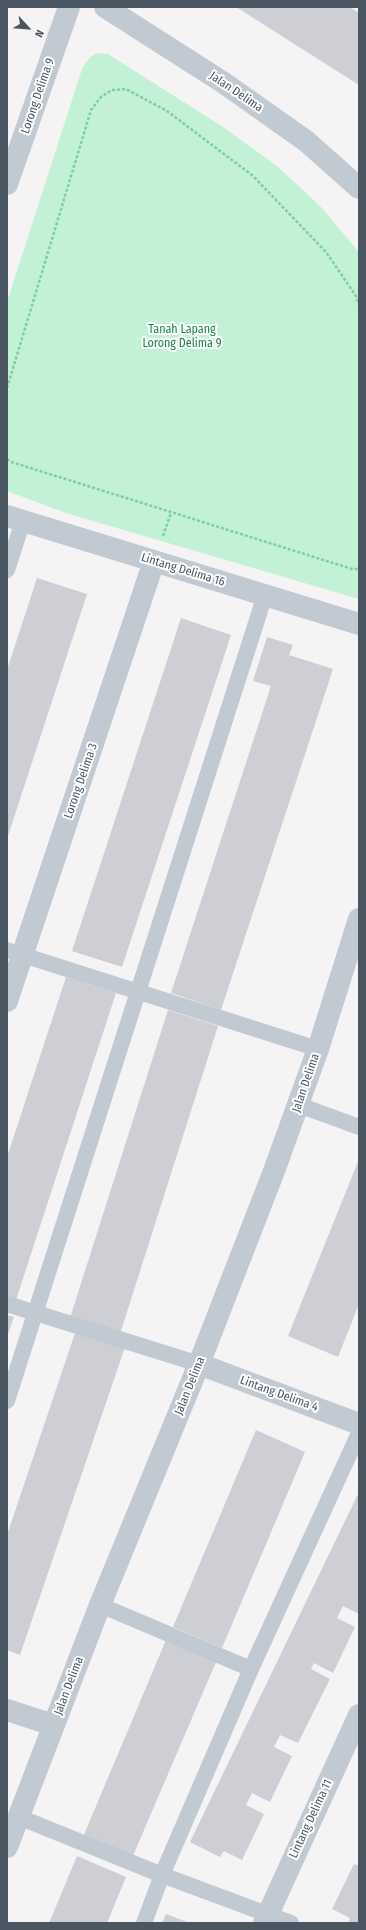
<!DOCTYPE html>
<html>
<head>
<meta charset="utf-8">
<style>
  body { margin:0 }
  #map { position:relative; width:366px; height:1930px; overflow:hidden; background:#f5f3f3; font-family:"Fira Sans Condensed",sans-serif }
  canvas { display:block }
  .frame { position:absolute; inset:0; border:8px solid #4a5661; pointer-events:none }
  .north { position:absolute; left:8px; top:8px; width:40px; height:40px; -webkit-text-stroke:3px #fff; paint-order:stroke; rotate:116deg; font-size:11px; font-weight:700; line-height:16px; text-align:center; color:#4a5661 }
  .north::after { content:''; display:block; margin:auto; width:14px; height:18px; background:#4a5661; clip-path:polygon(50% 0,100% 100%,50% 72%,0 100%) }
</style>
</head>
<body>
<div id="map">
<canvas width="366" height="1930"></canvas>
<div class="frame"></div>
<div class="north">N</div>
</div>
<script>
const ctx = document.querySelector('canvas').getContext('2d');
ctx.lineJoin = 'round';
function paint(path, color) { ctx.fillStyle = color; ctx.fill(path, 'evenodd'); }
const toPath = rows => new Path2D(rows.map(r => 'M' + r).join(''));
function strokePath(path, color, width, dash) { ctx.strokeStyle = color; ctx.lineWidth = width; ctx.lineCap = dash ? 'butt' : 'round'; ctx.setLineDash(dash || []); ctx.stroke(path); }
function label(font, color, halo, rows, align = 'center') {
  ctx.font = font + ' "Fira Sans Condensed",sans-serif'; ctx.lineWidth = 4; ctx.setLineDash([]); ctx.textBaseline = 'middle'; ctx.strokeStyle = halo; ctx.fillStyle = color; for (const [text, x, y, turn = 0] of rows) {
    ctx.save(); ctx.translate(x, y); ctx.rotate((+turn || 0) * Math.PI / 180); ctx.textAlign = isNaN(turn) ? turn : align; if (halo) ctx.strokeText(text, 0, 0); ctx.fillText(text, 0, 0); ctx.restore();
  }
}
paint(toPath([
  [97,53,108,54,223,127,277,166,320,206,359,252,359,599,69,514,7,491,7,302,82,69,90,57]
]), '#c3f1d5');
paint(toPath([
  [236,7,350,7,359,13,359,85],
  [37,578,87,594,7,839,7,670],
  [181,618,231,635,122,967,72,951],
  [267,637,293,645,289,655,333,669,221,1010,171,993,271,686,253,681],
  [66,977,116,993,16,1300,7,1297,7,1157],
  [168,1010,218,1026,120,1334,70,1318],
  [359,1159,359,1304,338,1357,288,1336],
  [7,1315,14,1317,7,1337],
  [76,1330,125,1347,20,1655,7,1650,7,1535],
  [256,1430,305,1452,222,1648,173,1627],
  [359,1492,359,1614,343,1606,337,1618,355,1627,333,1673,314,1663,311,1669,330,1679,298,1743,280,1735,274,1747,292,1756,270,1802,252,1793,246,1805,264,1814,242,1860,224,1851,220,1857,190,1842],
  [166,1640,216,1662,132,1858,83,1837],
  [77,1856,126,1877,107,1923,49,1923],
  [354,1864,359,1866,359,1923,348,1923,350,1918,332,1909],
  [166,1914,190,1923,162,1923]
]), '#cdcfd5');
strokePath(toPath([
  [7,388,91,110,101,97,112,90,126,89,167,111,253,176,326,252,356,296,359,305],
  [7,459,11,462,171,512,352,569,359,569],
  [163,536,171,513]
]), '#7ad0a6', 2.5, [3, 2]);
strokePath(toPath([
  [7,570,23,521],
  [7,950,318,1049],
  [299,1105,359,1127],
  [7,1304,199,1364],
  [7,1401,265,595],
  [100,1605,251,1669],
  [19,1817,162,1875,291,1923],
  [144,1923,162,1875,251,1669,359,1433]
]), '#c1cad2', 16);
strokePath(toPath([
  [7,184,69,7],
  [7,516,359,624],
  [7,1001,154,561],
  [199,1364,359,1424],
  [7,1710,53,1725],
  [264,1923,359,1715]
]), '#c1cad2', 22);
strokePath(toPath([
  [105,7,224,83,306,141,359,188],
  [7,1847,100,1605,199,1364,274,1171,318,1049,359,919]
]), '#c1cad2', 22);
label('12px', '#4a5661', '#fff', [
  ["Jalan Delima",236,92,34],
  ["Lorong Delima 9",38,96,-71],
  ["Lintang Delima 16",183,570,17],
  ["Lorong Delima 3",81,781,-71],
  ["Jalan Delima",306,1083,-71],
  ["Jalan Delima",190,1386,-68],
  ["Lintang Delima 4",279,1394,20],
  ["Jalan Delima",69,1686,-69],
  ["Lintang Delima 11",311,1819,-65]
]);
label('12px', '#17864f', '#fff', [
  ["Tanah Lapang",182,330],
  ["Lorong Delima 9",182,344]
]);
</script>
</body>
</html>
